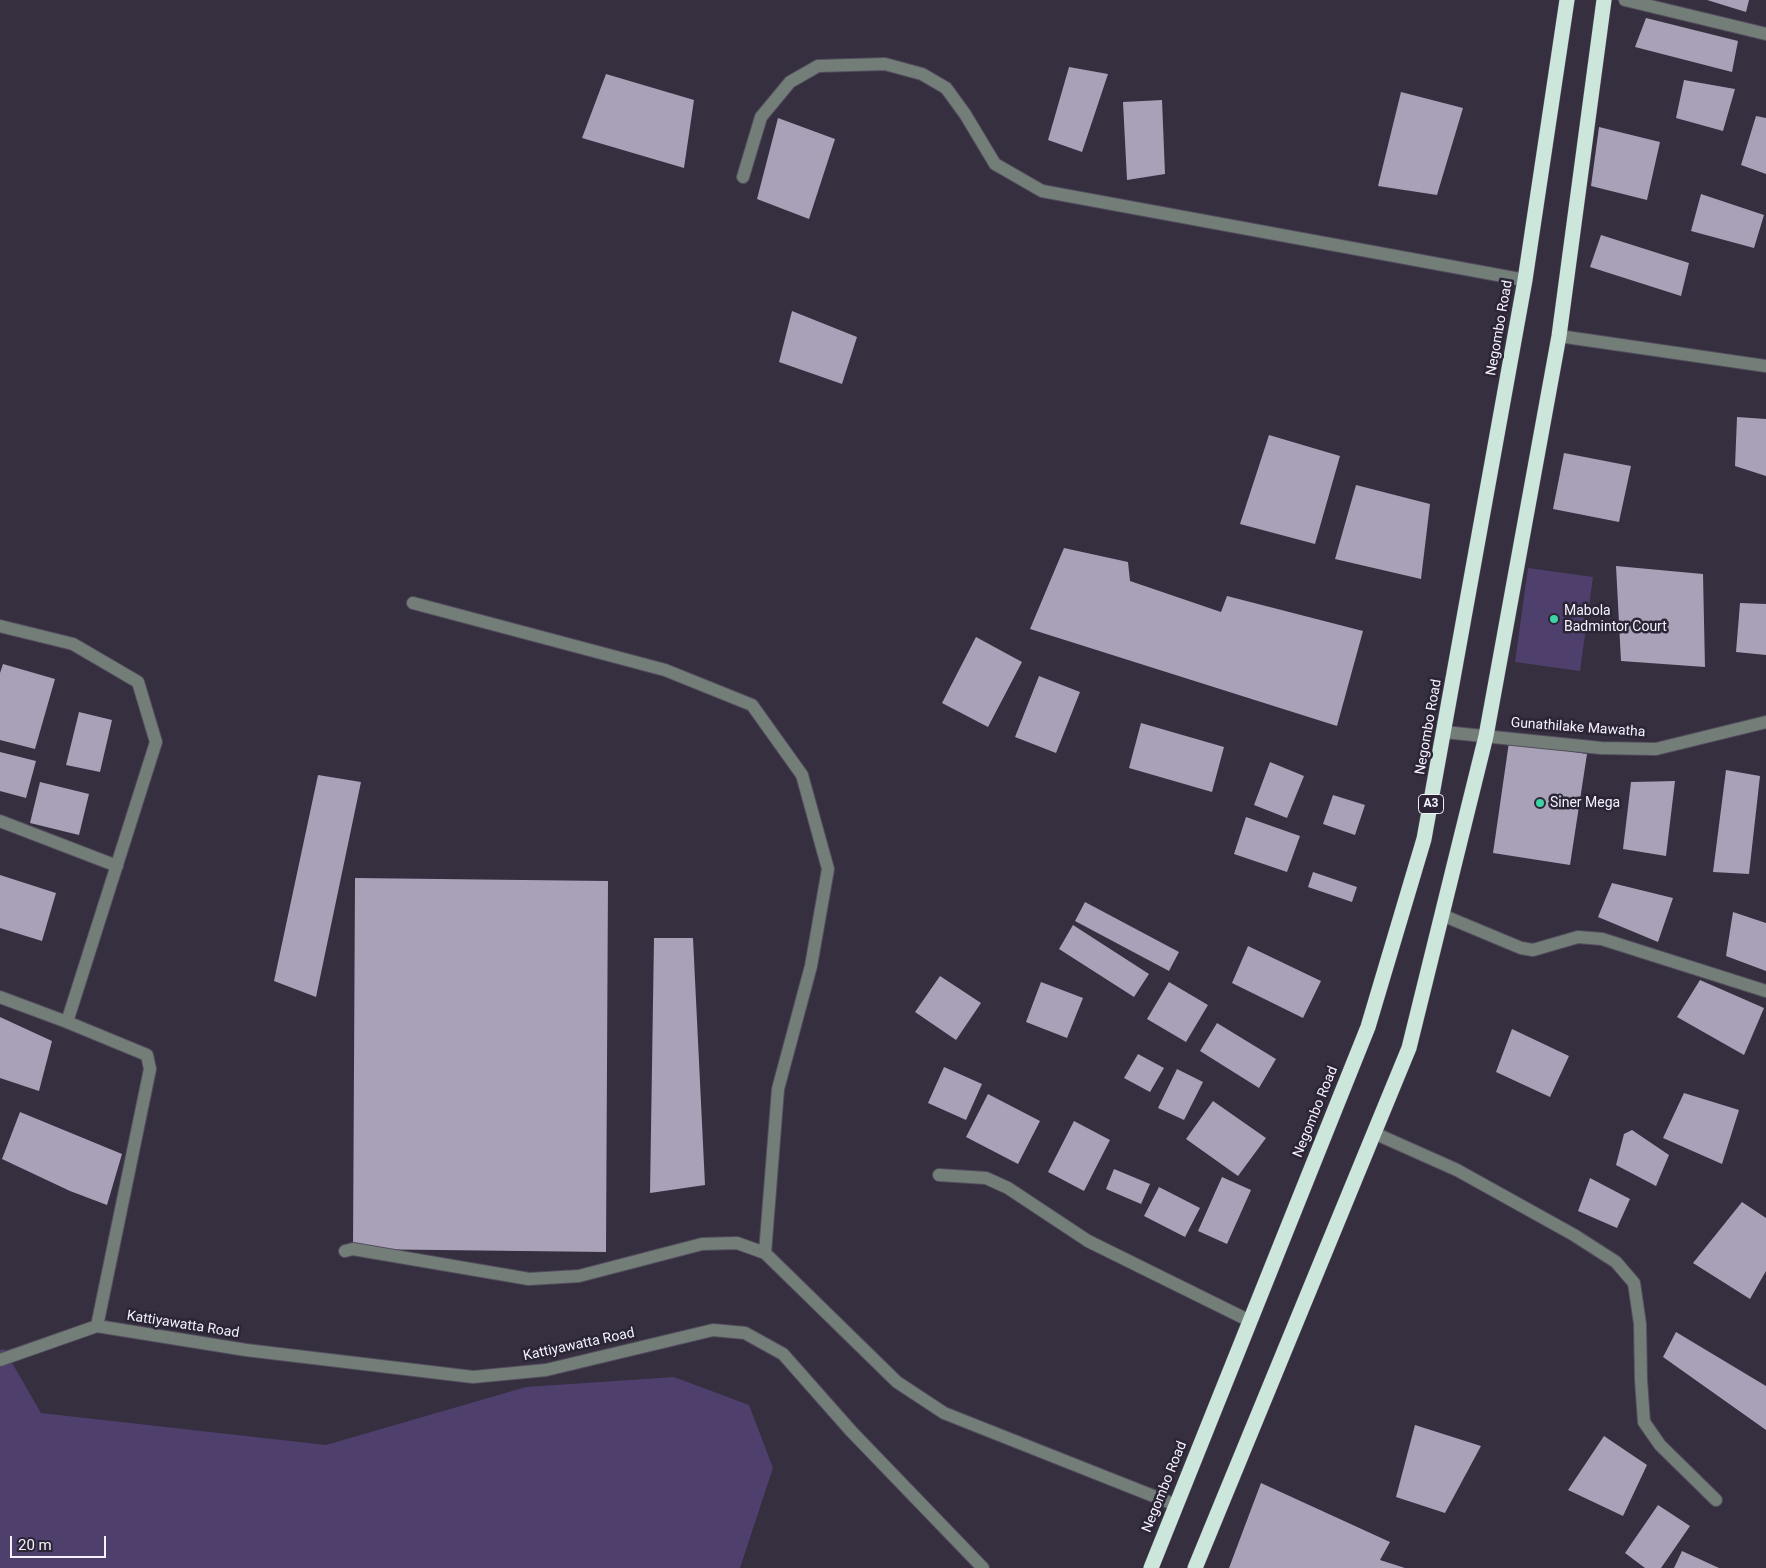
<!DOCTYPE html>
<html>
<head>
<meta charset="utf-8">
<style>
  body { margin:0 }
  #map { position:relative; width:1766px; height:1568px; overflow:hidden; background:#352f40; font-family:Roboto,sans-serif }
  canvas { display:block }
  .scale { position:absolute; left:10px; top:1536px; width:96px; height:22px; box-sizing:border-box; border:2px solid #f5f2fd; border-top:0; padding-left:6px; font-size:15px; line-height:18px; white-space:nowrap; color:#f5f2fd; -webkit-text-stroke:4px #2b2536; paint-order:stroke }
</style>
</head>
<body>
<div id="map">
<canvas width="1766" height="1568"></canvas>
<div class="scale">20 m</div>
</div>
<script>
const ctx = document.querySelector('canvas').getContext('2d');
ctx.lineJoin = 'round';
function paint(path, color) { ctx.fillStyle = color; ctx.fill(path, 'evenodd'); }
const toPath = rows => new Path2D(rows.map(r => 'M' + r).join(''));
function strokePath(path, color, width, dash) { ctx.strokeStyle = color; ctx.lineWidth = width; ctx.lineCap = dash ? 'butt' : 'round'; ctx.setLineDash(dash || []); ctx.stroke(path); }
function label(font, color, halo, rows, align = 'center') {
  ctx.font = font + ' Roboto,sans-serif'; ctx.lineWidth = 5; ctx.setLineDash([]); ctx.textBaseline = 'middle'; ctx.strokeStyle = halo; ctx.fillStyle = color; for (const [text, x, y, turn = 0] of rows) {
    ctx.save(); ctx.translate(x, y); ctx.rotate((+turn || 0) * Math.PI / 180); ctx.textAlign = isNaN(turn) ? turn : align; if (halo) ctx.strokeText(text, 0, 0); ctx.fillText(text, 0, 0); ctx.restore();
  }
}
paint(toPath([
  [1528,568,1593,577,1580,671,1515,662],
  [4,1349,41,1413,326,1445,526,1387,674,1377,749,1405,773,1468,740,1568,0,1568,0,1350]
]), '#4f3f6c');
paint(toPath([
  [1707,0,1749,0,1746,12],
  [1646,18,1738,41,1732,72,1635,47],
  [1069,67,1108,74,1082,152,1048,140],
  [606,74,694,100,684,168,582,138],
  [1684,80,1735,89,1723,131,1676,118],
  [1401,92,1463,108,1437,195,1378,186],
  [1162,100,1165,174,1127,180,1123,102],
  [1756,116,1766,118,1766,174,1741,165],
  [778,118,835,139,809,219,757,199],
  [1599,127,1660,142,1647,200,1591,186],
  [1701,194,1764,215,1754,248,1691,231],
  [1601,235,1689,263,1681,296,1590,267],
  [792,311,857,337,842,384,779,362],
  [1737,417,1766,419,1766,476,1735,466],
  [1269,435,1340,456,1315,544,1240,524],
  [1564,453,1631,466,1619,522,1553,509],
  [1356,485,1430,504,1421,579,1335,559],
  [1064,548,1128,562,1130,581,1221,612,1227,596,1363,631,1337,726,1030,629],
  [1616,566,1703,574,1705,667,1621,661],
  [1740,603,1766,604,1766,655,1736,652],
  [976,637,1022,662,988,727,942,703],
  [3,664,55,679,35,749,0,740,0,673],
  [1039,676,1080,692,1056,753,1015,737],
  [79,712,112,720,100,772,66,765],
  [1141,723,1224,747,1212,792,1129,768],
  [1509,742,1587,754,1570,865,1493,853],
  [0,752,36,761,26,798,0,791],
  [1270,762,1304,776,1287,818,1254,805],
  [1726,770,1760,776,1749,874,1713,872],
  [318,775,361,782,316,997,274,981],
  [1675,781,1666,856,1623,849,1631,782],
  [40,782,89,794,79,835,30,823],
  [1333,795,1365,805,1355,835,1323,824],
  [1246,817,1300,836,1287,872,1234,854],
  [1313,872,1357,887,1352,902,1308,887],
  [0,875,56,893,42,941,0,928],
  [355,878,608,881,606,1252,353,1249],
  [1612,883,1673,898,1658,942,1598,917],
  [1085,902,1179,952,1169,971,1075,921],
  [1733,912,1766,923,1766,971,1726,956],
  [1073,925,1149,974,1134,997,1059,949],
  [654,938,693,938,705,1185,650,1193],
  [1248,946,1321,981,1303,1018,1232,983],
  [940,976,981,1003,956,1040,915,1012],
  [1700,980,1764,1008,1744,1055,1677,1017],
  [1041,982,1083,998,1067,1038,1026,1022],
  [1169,982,1208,1005,1186,1042,1147,1019],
  [0,1017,52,1041,39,1091,0,1078],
  [1217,1023,1276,1059,1259,1088,1200,1051],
  [1512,1029,1569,1056,1550,1097,1496,1072],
  [1138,1054,1164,1068,1150,1092,1124,1078],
  [944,1067,982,1084,966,1120,928,1103],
  [1177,1069,1203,1082,1184,1120,1158,1108],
  [1684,1093,1739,1110,1722,1164,1663,1138],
  [988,1094,1040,1121,1018,1164,966,1137],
  [1213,1101,1266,1138,1238,1176,1186,1139],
  [20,1112,122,1154,107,1205,70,1191,2,1159],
  [1074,1121,1110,1140,1084,1191,1048,1172],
  [1632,1130,1669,1155,1656,1186,1616,1165,1624,1134],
  [1114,1169,1150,1184,1141,1204,1106,1189],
  [1222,1177,1251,1190,1227,1244,1198,1231],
  [1590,1178,1630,1199,1617,1228,1578,1211],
  [1159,1187,1200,1208,1185,1237,1144,1216],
  [1742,1202,1766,1218,1766,1271,1750,1299,1693,1263],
  [1676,1332,1766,1386,1766,1430,1663,1357],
  [1415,1425,1481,1446,1445,1513,1396,1497],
  [1604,1436,1647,1465,1623,1516,1568,1490],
  [1261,1483,1390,1542,1380,1560,1405,1568,1229,1568],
  [1658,1505,1690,1526,1661,1568,1645,1568,1625,1553],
  [1682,1551,1719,1568,1674,1568]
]), '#a8a1b7');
const minor = toPath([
  [1625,0,1766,34],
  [743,177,761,117,790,82,818,66,885,64,922,74,946,88,965,114,995,164,1042,191,1525,280],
  [1559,336,1766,366],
  [413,603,665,670,752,705,802,775,828,869,811,966,778,1089,765,1253],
  [0,626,73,644,138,682,156,742,67,1022,147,1055,150,1069,97,1326],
  [1444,732,1601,748,1656,749,1766,722],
  [0,821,117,866],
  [1442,915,1521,948,1533,950,1578,937,1602,939,1766,991],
  [0,997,67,1022],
  [1374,1133,1457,1170,1574,1235,1616,1262,1634,1283,1640,1324,1641,1380,1644,1422,1660,1445,1716,1500],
  [939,1175,986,1178,1008,1188,1088,1241,1250,1321],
  [345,1251,353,1249,529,1279,579,1276,702,1244,737,1243,765,1253,897,1382,944,1413,1176,1505],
  [0,1360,97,1326,246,1350,473,1377,546,1370,713,1330,745,1333,783,1354,851,1431,983,1568]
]);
const highway = toPath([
  [1151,1568,1368,1027,1424,839,1525,280,1567,0],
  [1195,1568,1409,1048,1486,736,1559,336,1604,0]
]);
strokePath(minor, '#544e5e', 14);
strokePath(highway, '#544e5e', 16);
strokePath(minor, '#737e79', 12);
strokePath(highway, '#cde6db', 15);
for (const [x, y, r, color] of [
  [1554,619,5,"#3cd4a4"],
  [1540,803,5,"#3cd4a4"]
]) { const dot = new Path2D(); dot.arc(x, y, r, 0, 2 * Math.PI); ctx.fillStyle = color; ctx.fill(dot); strokePath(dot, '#2b2536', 2); }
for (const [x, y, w] of [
  [1431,804,25]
]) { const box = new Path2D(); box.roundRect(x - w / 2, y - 9.5, w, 19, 4); ctx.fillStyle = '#2b2536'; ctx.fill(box); strokePath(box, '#f5f2fd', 1); }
label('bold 12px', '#f5f2fd', null, [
  ["A3",1431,804]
]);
label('14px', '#f5f2fd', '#2b2536', [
  ["Negombo Road",1500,328,-80],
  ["Negombo Road",1429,727,-80],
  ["Gunathilake Mawatha",1578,728,4],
  ["Negombo Road",1316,1112,-68],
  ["Kattiyawatta Road",183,1325,9],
  ["Kattiyawatta Road",579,1345,-12],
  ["Negombo Road",1165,1487,-68]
]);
label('14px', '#f5f2fd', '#2b2536', [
  ["Mabola",1564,611],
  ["Badmintor Court",1564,627],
  ["Siner Mega",1550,803]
], 'left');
</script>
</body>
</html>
